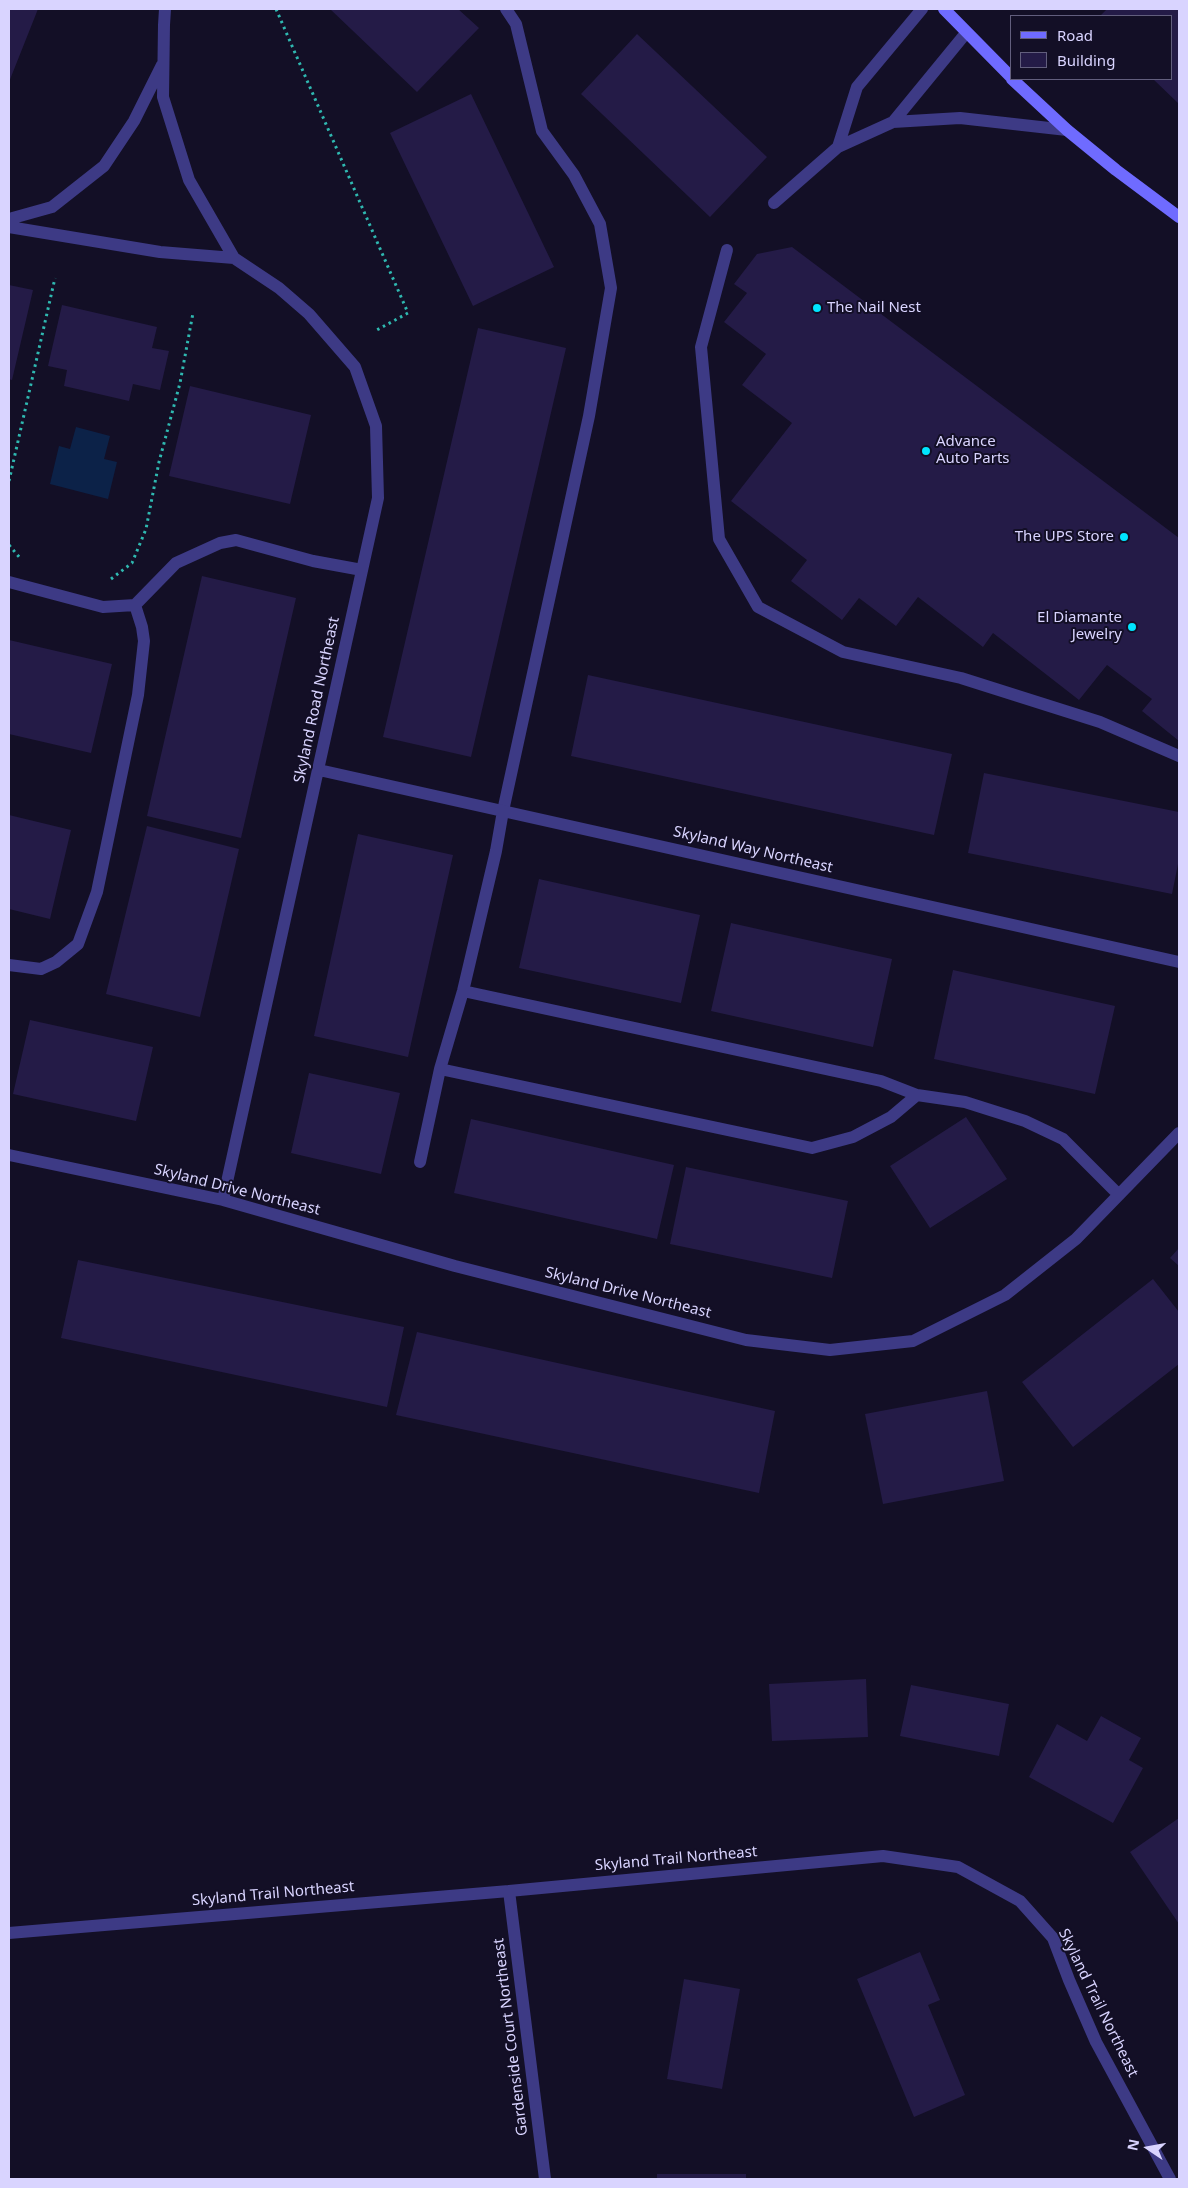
<!DOCTYPE html>
<html>
<head>
<meta charset="utf-8">
<style>
  body { margin:0 }
  #map { position:relative; width:1188px; height:2188px; overflow:hidden; background:#130f26; font-family:"Noto Sans",sans-serif }
  canvas { display:block }
  .frame { position:absolute; inset:0; border:10px solid #d9d4ff; pointer-events:none }
  .legend { position:absolute; left:1010px; top:15px; width:162px; height:65px; box-sizing:border-box; background:#130f26; border:1px solid #625e7d; margin:0; padding:6px 9px; list-style:none; font-size:15px; color:#d9d4ff }
  .legend li { display:flex; align-items:center; gap:10px; height:25px }
  .legend b { width:25px; border:1px solid #625e7d }
  .north { position:absolute; left:1123px; top:2123px; width:50px; height:50px; -webkit-text-stroke:4px #130f26; paint-order:stroke; rotate:282deg; font-size:14px; font-weight:700; line-height:20px; text-align:center; color:#d9d4ff }
  .north::after { content:''; display:block; margin:auto; width:18px; height:22px; background:#d9d4ff; clip-path:polygon(50% 0,100% 100%,50% 72%,0 100%) }
</style>
</head>
<body>
<div id="map">
<canvas width="1188" height="2188"></canvas>
<div class="frame"></div>
<ul class="legend">
<li><b style="height:6px;background:#6f6bff"></b>Road</li>
<li><b style="height:14px;background:#241b47"></b>Building</li>
</ul>
<div class="north">N</div>
</div>
<script>
const ctx = document.querySelector('canvas').getContext('2d');
ctx.lineJoin = 'round';
function paint(path, color) { ctx.fillStyle = color; ctx.fill(path, 'evenodd'); }
const toPath = rows => new Path2D(rows.map(r => 'M' + r).join(''));
function strokePath(path, color, width, dash) { ctx.strokeStyle = color; ctx.lineWidth = width; ctx.lineCap = dash ? 'butt' : 'round'; ctx.setLineDash(dash || []); ctx.stroke(path); }
function label(font, color, halo, rows, align = 'center') {
  ctx.font = font + ' "Noto Sans",sans-serif'; ctx.lineWidth = 4; ctx.setLineDash([]); ctx.textBaseline = 'middle'; ctx.strokeStyle = halo; ctx.fillStyle = color; for (const [text, x, y, turn = 0] of rows) {
    ctx.save(); ctx.translate(x, y); ctx.rotate((+turn || 0) * Math.PI / 180); ctx.textAlign = isNaN(turn) ? turn : align; if (halo) ctx.strokeText(text, 0, 0); ctx.fillText(text, 0, 0); ctx.restore();
  }
}
paint(toPath([
  [76,427,110,436,104,459,117,462,108,499,50,484,59,446,70,449]
]), '#0c2248');
paint(toPath([
  [9,9,38,9,9,82],
  [330,9,458,9,479,28,417,92],
  [1107,9,1179,9,1179,104,1153,79,1172,79,1172,16,1100,16],
  [637,34,767,157,710,217,581,94],
  [471,94,554,267,473,306,390,133],
  [792,247,1179,538,1179,741,1142,711,1152,699,1107,665,1079,700,993,633,983,647,918,597,896,626,859,598,842,620,791,581,807,560,731,501,792,423,742,385,766,354,724,322,747,293,734,284,757,254],
  [9,285,33,290,12,380,9,379],
  [62,305,157,327,152,348,169,351,160,390,133,384,129,401,64,386,67,370,48,366],
  [478,328,566,348,471,757,383,737],
  [190,386,311,415,290,504,169,476],
  [202,576,296,598,241,838,147,816],
  [9,640,112,664,91,753,9,734],
  [588,675,952,754,934,835,571,756],
  [984,773,1179,812,1179,859,1172,894,968,853],
  [9,815,71,830,50,919,9,909],
  [147,826,239,849,200,1017,106,994],
  [358,834,453,855,408,1057,314,1036],
  [539,879,700,915,681,1003,519,968],
  [731,923,892,959,873,1047,711,1011],
  [953,970,1115,1006,1095,1094,934,1059],
  [30,1020,153,1047,136,1121,13,1094],
  [309,1073,400,1093,381,1174,291,1153],
  [966,1117,1007,1179,930,1228,890,1166],
  [471,1119,674,1165,657,1239,454,1193],
  [686,1167,848,1201,832,1278,670,1244],
  [1179,1248,1179,1266,1170,1258],
  [78,1260,404,1327,387,1407,61,1338],
  [1153,1279,1179,1312,1179,1364,1073,1447,1022,1382],
  [417,1332,775,1411,759,1493,396,1415],
  [987,1391,1004,1481,883,1504,865,1414],
  [866,1679,868,1737,772,1741,769,1684],
  [911,1685,1009,1704,999,1756,900,1736],
  [1101,1716,1141,1738,1129,1760,1143,1768,1113,1823,1029,1777,1057,1724,1087,1741],
  [1179,1818,1179,1924,1130,1852],
  [920,1952,940,2000,928,2005,965,2095,914,2117,857,1979],
  [684,1979,740,1989,722,2089,667,2079],
  [657,2174,746,2174,746,2179,657,2179]
]), '#241b47');
strokePath(toPath([
  [276,9,408,313,375,331],
  [9,481,55,278],
  [9,545,20,558],
  [111,579,132,563,146,529,159,462,180,383,193,313]
]), '#2fb8b0', 3, [2.5, 4]);
strokePath(toPath([
  [922,9,857,87,838,147,893,122,966,33],
  [893,122,960,118,1067,130],
  [774,203,838,147],
  [727,250,701,347,719,539,758,607,843,652,961,678,1100,722,1179,756],
  [503,811,589,416,611,288,600,224,574,175,542,131,516,24,506,9]
]), '#3d3a85', 12);
strokePath(toPath([
  [165,9,164,25,163,97,189,180,234,258],
  [9,219,52,207,104,166,134,121,162,65],
  [9,227,160,252,234,258,279,288,309,314,355,367,376,426,378,498,223,1200],
  [9,582,103,607,135,605,176,563,220,543,236,540,313,561,362,570],
  [319,770,1179,962],
  [9,965,41,969,56,962,78,944,97,892,138,695,144,641,142,627,135,605],
  [463,991,881,1081,917,1095,965,1102,1025,1121,1063,1139,1119,1195],
  [440,1069,812,1148,853,1137,891,1117,917,1095],
  [9,1155,223,1200,455,1266,746,1340,830,1350,913,1341,1005,1295,1076,1239,1179,1133],
  [420,1162,440,1069,463,991,496,851,503,811],
  [509,1891,545,2179],
  [9,1933,509,1891,883,1856,958,1867,1020,1901,1053,1938,1069,1980,1096,2042,1170,2179]
]), '#3d3a85', 12);
strokePath(toPath([
  [944,9,1012,78],
  [1012,79,1067,130,1116,170,1179,217]
]), '#6f6bff', 12);
for (const [x, y, r, color] of [
  [817,308,5,"#00e5ff"],
  [926,451,5,"#00e5ff"],
  [1124,537,5,"#00e5ff"],
  [1132,627,5,"#00e5ff"]
]) { const dot = new Path2D(); dot.arc(x, y, r, 0, 2 * Math.PI); ctx.fillStyle = color; ctx.fill(dot); strokePath(dot, '#130f26', 2); }
label('15px', '#d9d4ff', '#130f26', [
  ["The Nail Nest",827,308],
  ["Advance",936,442],
  ["Auto Parts",936,459],
  ["The UPS Store",1114,537,"right"],
  ["El Diamante",1122,618,"right"],
  ["Jewelry",1122,635,"right"]
], 'left');
label('15px', '#d9d4ff', '#130f26', [
  ["Skyland Road Northeast",317,700,-78],
  ["Skyland Way Northeast",753,850,13],
  ["Skyland Drive Northeast",237,1190,14],
  ["Skyland Drive Northeast",628,1293,14],
  ["Skyland Trail Northeast",676,1859,-5],
  ["Skyland Trail Northeast",273,1894,-5],
  ["Skyland Trail Northeast",1098,2003,64],
  ["Gardenside Court Northeast",511,2037,-97]
]);
</script>
</body>
</html>
